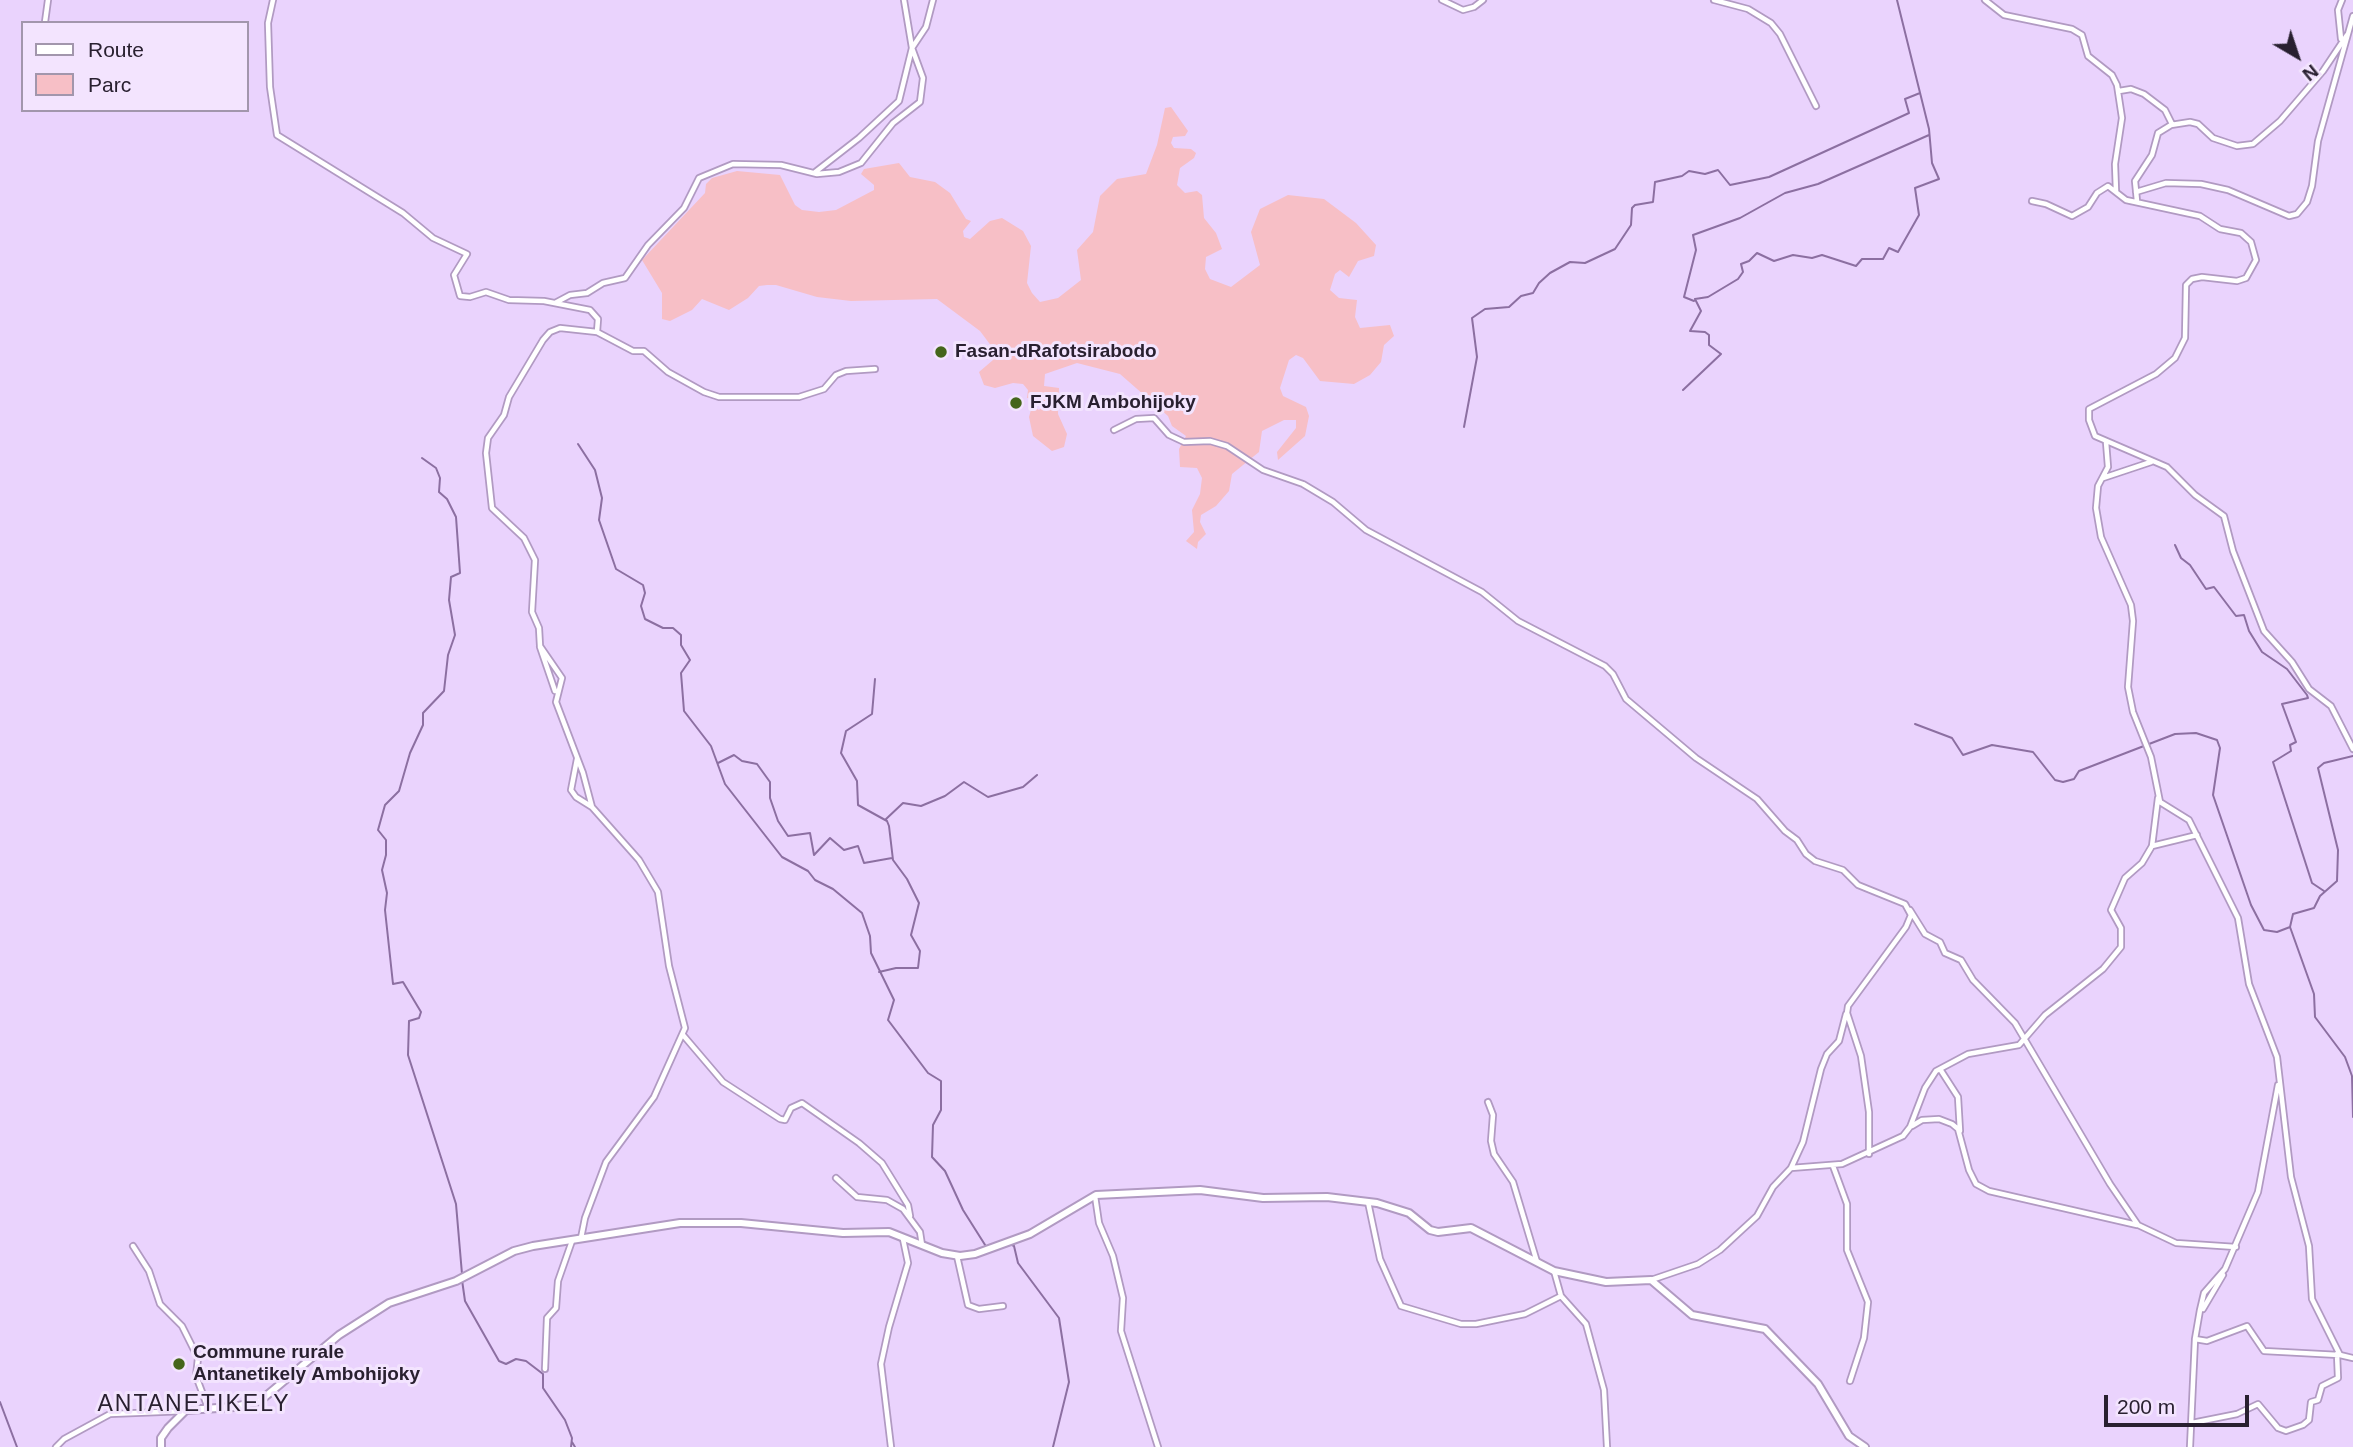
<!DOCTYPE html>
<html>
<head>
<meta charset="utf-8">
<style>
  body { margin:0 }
  #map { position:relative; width:2353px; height:1447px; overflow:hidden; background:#ead3fd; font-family:Helvetica,sans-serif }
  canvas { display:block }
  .legend { position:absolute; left:21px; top:21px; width:228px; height:91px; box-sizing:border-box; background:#f3e4fe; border:2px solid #a296ac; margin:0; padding:9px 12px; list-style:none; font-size:21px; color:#292030 }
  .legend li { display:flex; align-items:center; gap:14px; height:35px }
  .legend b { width:35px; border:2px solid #a296ac }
  .north { position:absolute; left:2262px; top:21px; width:70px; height:70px; -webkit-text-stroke:5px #f3e4fe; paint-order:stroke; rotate:141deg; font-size:19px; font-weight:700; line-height:28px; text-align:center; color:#292030 }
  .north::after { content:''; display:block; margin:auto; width:24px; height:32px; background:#292030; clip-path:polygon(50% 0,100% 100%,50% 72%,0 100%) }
  .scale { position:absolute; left:2104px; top:1395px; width:145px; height:32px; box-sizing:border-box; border:4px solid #292030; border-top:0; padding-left:9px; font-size:21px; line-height:24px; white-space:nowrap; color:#292030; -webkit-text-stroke:5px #f3e4fe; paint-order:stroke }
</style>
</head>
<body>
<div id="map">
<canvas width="2353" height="1447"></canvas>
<ul class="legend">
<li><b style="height:9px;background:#fff"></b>Route</li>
<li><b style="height:19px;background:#f7bfc6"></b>Parc</li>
</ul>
<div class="north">N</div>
<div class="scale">200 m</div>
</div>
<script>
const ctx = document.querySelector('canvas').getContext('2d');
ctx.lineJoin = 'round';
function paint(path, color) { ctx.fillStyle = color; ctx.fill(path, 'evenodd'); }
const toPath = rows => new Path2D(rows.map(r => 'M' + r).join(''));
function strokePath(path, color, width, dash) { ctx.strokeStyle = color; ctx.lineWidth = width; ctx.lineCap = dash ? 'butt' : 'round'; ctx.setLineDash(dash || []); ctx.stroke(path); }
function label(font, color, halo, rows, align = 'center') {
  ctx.font = font + ' Helvetica,sans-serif'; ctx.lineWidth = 6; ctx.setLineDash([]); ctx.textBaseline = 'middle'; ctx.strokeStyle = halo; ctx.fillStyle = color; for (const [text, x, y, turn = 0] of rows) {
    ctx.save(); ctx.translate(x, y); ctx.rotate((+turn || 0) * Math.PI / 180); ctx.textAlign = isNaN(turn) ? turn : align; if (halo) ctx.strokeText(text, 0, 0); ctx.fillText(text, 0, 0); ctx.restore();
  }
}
paint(toPath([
  [1171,107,1188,131,1185,136,1173,137,1171,143,1174,148,1191,149,1196,153,1194,158,1180,168,1177,185,1185,193,1197,191,1202,195,1204,218,1216,233,1222,249,1206,257,1205,269,1210,279,1231,287,1260,265,1251,232,1260,209,1288,195,1324,199,1356,223,1376,245,1374,256,1358,261,1349,277,1340,270,1335,274,1330,290,1339,298,1357,300,1355,317,1360,328,1390,325,1394,336,1384,345,1381,362,1370,375,1354,384,1320,381,1303,358,1296,355,1289,360,1280,388,1283,396,1306,407,1309,416,1305,436,1278,460,1277,452,1296,428,1296,420,1284,420,1262,431,1259,452,1232,474,1229,491,1216,506,1201,515,1200,522,1206,534,1198,542,1197,549,1186,541,1194,532,1192,510,1200,494,1202,478,1197,468,1180,467,1179,449,1186,436,1172,426,1168,416,1120,374,1077,363,1045,374,1044,386,1059,388,1058,414,1067,434,1064,447,1052,451,1033,436,1029,417,1032,406,1039,410,1042,407,1039,399,1027,398,1028,390,1023,384,1013,383,995,388,984,385,979,372,993,360,995,351,980,331,937,299,851,301,817,297,776,285,767,285,759,286,748,298,729,310,702,299,692,310,670,321,662,319,662,293,642,260,705,193,706,184,712,178,737,171,780,175,795,205,802,210,819,212,836,210,874,190,874,185,861,174,864,169,899,163,910,177,935,182,950,193,966,219,971,221,963,231,964,237,970,239,990,221,1002,218,1023,231,1031,246,1027,283,1032,293,1040,302,1058,298,1081,280,1077,250,1093,232,1100,196,1117,179,1146,174,1157,145,1165,108]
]), '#f7bfc6');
strokePath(toPath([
  [1694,301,1684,297,1696,250,1693,235,1740,218,1785,193,1818,184,1929,135],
  [1683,390,1721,354,1709,345,1709,335,1705,332,1690,331,1701,311,1695,299,1708,297,1738,279,1743,272,1741,264,1749,261,1757,253,1774,261,1793,255,1812,258,1822,255,1856,266,1862,259,1883,259,1889,248,1898,252,1919,215,1915,188,1939,179,1932,163,1929,129,1897,0],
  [1464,427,1477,357,1472,318,1485,309,1509,307,1521,296,1533,293,1539,283,1550,273,1570,262,1585,263,1615,249,1631,225,1632,208,1635,205,1653,202,1655,182,1682,176,1689,171,1705,174,1718,170,1730,185,1769,177,1909,113,1905,99,1920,93],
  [578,444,595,470,602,498,599,520,616,569,643,585,645,593,641,606,645,619,663,628,673,628,681,635,681,645,690,660,681,673,684,711,711,746,725,784,782,857,808,871,815,880,833,889,862,913,870,936,871,953,894,1000,888,1020,928,1073,941,1081,941,1110,933,1125,932,1157,945,1171,963,1210,987,1248],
  [422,458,436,468,440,478,439,492,447,499,456,517,460,573,451,577,449,600,455,635,448,655,444,691,423,713,423,725,410,753,399,791,385,805,378,830,386,840,386,855,382,870,387,893,385,910,393,984,403,982,421,1012,419,1018,409,1021,408,1055,456,1204,462,1274],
  [2175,545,2181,558,2190,565,2206,589,2214,587,2236,616,2244,615,2249,631,2262,652,2287,669,2307,695,2308,698,2282,704,2296,742,2290,745,2291,751,2273,762,2312,883,2324,891],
  [875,679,872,714,846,731,841,753,857,781,858,805,887,821,889,826,893,860,907,879,919,903,911,935,920,951,918,968,896,968,879,972],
  [1915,724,1952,738,1963,755,1992,745,2033,752,2055,780,2063,782,2074,779,2079,771,2175,734,2196,733,2217,740,2220,748,2213,795,2251,905,2264,930,2277,932,2290,927],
  [2353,756,2324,763,2318,768,2338,850,2337,881,2320,896,2314,908,2293,914,2290,927,2314,994,2315,1017,2345,1057,2352,1076,2353,1117],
  [718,763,734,755,742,761,757,764,770,782,770,798,778,821,788,836,810,833,814,855,830,838,844,850,858,846,864,863,892,858],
  [885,820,903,803,921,806,945,796,964,782,988,797,1023,787,1037,775],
  [1010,1244,1014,1246,1018,1263,1059,1318,1069,1382,1053,1447],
  [462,1280,465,1301,499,1361,506,1364,516,1359,526,1361,543,1374,543,1388,565,1420,572,1438,571,1447],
  [0,1402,17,1447],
  [572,1442,575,1447]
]), '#8c6fa1', 2);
const minor = toPath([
  [273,0,268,23,270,87,277,135,403,213,433,238,467,254,454,275,460,296,470,297,486,292,509,300,544,301,590,310,598,319,597,332,560,328,550,332,543,340,509,397,504,415,488,438,486,453,492,508,524,538,535,560,532,612,539,628,540,646,562,678,556,702,583,773,592,807,639,860,658,892,669,966,685,1028,654,1097,606,1162,585,1218,581,1238],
  [1442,0,1463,10,1474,7,1483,0],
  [1714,0,1748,9,1771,23,1780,34,1816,106],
  [1985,0,2004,15,2072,29,2082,35,2088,56,2112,75,2117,85,2122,118,2115,164,2116,191],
  [45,22,48,0],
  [2341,39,2338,10,2342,0],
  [2119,91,2131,89,2144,94,2165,110,2172,124],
  [814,173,859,138,899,101,912,48,904,0],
  [2136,192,2166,183,2201,184,2228,190,2289,216,2297,214,2307,202,2312,186,2318,141,2353,16],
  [2032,201,2046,204,2072,216,2088,207,2097,193,2108,186,2126,200,2200,216,2220,229,2241,233,2251,242,2256,260,2246,278,2237,281,2202,277,2192,279,2186,285,2185,338,2175,358,2156,374,2089,409,2089,420,2095,436,2167,467,2195,495,2224,516,2233,551,2264,631,2292,662,2309,689,2331,706,2353,749],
  [2137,201,2135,181,2152,155,2158,133,2171,125,2190,122,2198,124,2213,138,2237,146,2253,144,2280,121,2323,71,2347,35],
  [555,303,570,295,587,293,603,283,625,278,648,245,684,208,699,178,733,164,781,165,817,174,839,172,861,163,893,123,920,102,923,78,912,48,926,27,933,0],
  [597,332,633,351,644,351,668,372,704,392,719,397,799,397,824,389,836,375,846,371,875,369],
  [1114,430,1136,419,1154,418,1169,435,1184,442,1210,441,1227,446,1263,470,1303,484,1333,502,1366,530,1482,592,1518,621,1605,666,1613,674,1626,699,1696,758,1757,799,1785,831,1797,840,1806,854,1815,861,1843,870,1858,885,1905,904,1911,915,1906,927,1848,1006,1847,1013,1861,1056,1869,1112,1869,1154],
  [2106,442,2108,467,2098,486,2096,508,2101,537,2131,605,2133,621,2128,687,2133,712,2151,757,2160,802,2189,820,2238,918,2249,984,2277,1057,2291,1177,2309,1246,2312,1299,2340,1355,2353,1358],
  [2103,478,2151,462],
  [540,647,555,691],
  [577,759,571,790,576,797,592,807],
  [2152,846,2197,835],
  [1910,910,1925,934,1940,942,1945,953,1961,960,1973,980,2015,1023,2110,1184,2138,1225,2176,1243,2236,1247],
  [683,1035,723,1082,780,1119,785,1120,791,1108,802,1103,859,1143,882,1163,908,1205,910,1216],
  [1940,1069,1958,1097,1960,1131],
  [1488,1102,1493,1115,1491,1141,1494,1154,1513,1182,1537,1262],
  [1912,1126,1922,1120,1939,1119,1952,1124,1958,1129,1969,1170,1976,1184,1989,1191,2137,1225],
  [1833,1166,1847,1204,1847,1250,1868,1302,1864,1338,1850,1381],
  [1791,1168,1842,1164,1903,1136,1910,1127,1925,1088,1936,1071,1968,1054,2019,1045,2045,1015,2103,969,2121,947,2121,928,2111,910,2125,878,2142,863,2152,846,2158,798],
  [836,1178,857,1197,887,1200,903,1209,920,1232,922,1245],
  [1095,1196,1099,1223,1113,1256,1123,1298,1121,1331,1158,1447],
  [1368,1202,1380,1259,1401,1306,1461,1324,1476,1324,1525,1314,1561,1296],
  [133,1246,149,1271,160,1304,182,1326,198,1358,196,1376,208,1408],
  [957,1256,968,1305,979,1309,1003,1306],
  [1554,1271,1561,1296,1586,1324,1604,1390,1607,1447],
  [1651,1280,1698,1264,1720,1250,1757,1216,1773,1187,1791,1168,1803,1142,1821,1069,1827,1054,1839,1041,1846,1014],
  [2203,1309,2223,1275],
  [2195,1339,2207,1341,2247,1326,2264,1351,2339,1355],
  [545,1369,547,1318,556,1308,558,1281,572,1241],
  [2192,1423,2237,1414,2258,1404,2278,1428,2286,1431,2303,1425,2309,1420,2311,1402,2318,1400,2322,1386,2338,1378,2337,1354],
  [56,1447,64,1439,110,1414,186,1411],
  [891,1447,881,1364,889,1327,908,1263,903,1239],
  [2190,1447,2195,1339,2200,1310,2204,1293,2225,1269,2258,1192,2278,1085]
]);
const tertiary = toPath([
  [161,1447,161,1438,168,1428,186,1410,234,1407,260,1401,339,1335,389,1303,456,1281,514,1251,533,1246,680,1223,741,1223,843,1233,889,1232,942,1253,960,1256,975,1254,1030,1234,1096,1195,1200,1190,1263,1198,1327,1197,1377,1203,1409,1213,1430,1230,1438,1232,1471,1228,1554,1271,1606,1282,1651,1280,1692,1315,1765,1329,1818,1384,1849,1436,1865,1447]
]);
strokePath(minor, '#b19ac2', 8);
strokePath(tertiary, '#b19ac2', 10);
strokePath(minor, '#fff', 4.5);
strokePath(tertiary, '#fff', 6);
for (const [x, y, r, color] of [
  [941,352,7,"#45651b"],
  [1016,403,7,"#45651b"],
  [179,1364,7,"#45651b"]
]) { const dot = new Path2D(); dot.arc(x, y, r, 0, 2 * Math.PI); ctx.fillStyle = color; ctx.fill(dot); strokePath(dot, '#f3e4fe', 2.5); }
label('bold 19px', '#292030', '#f3e4fe', [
  ["Fasan-dRafotsirabodo",955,352],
  ["FJKM Ambohijoky",1030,403],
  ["Commune rurale",193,1353],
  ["Antanetikely Ambohijoky",193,1375]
], 'left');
ctx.letterSpacing = '2px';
label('23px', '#292030', '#f3e4fe', [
  ["ANTANETIKELY",194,1405]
]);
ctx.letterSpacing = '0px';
</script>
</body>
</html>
